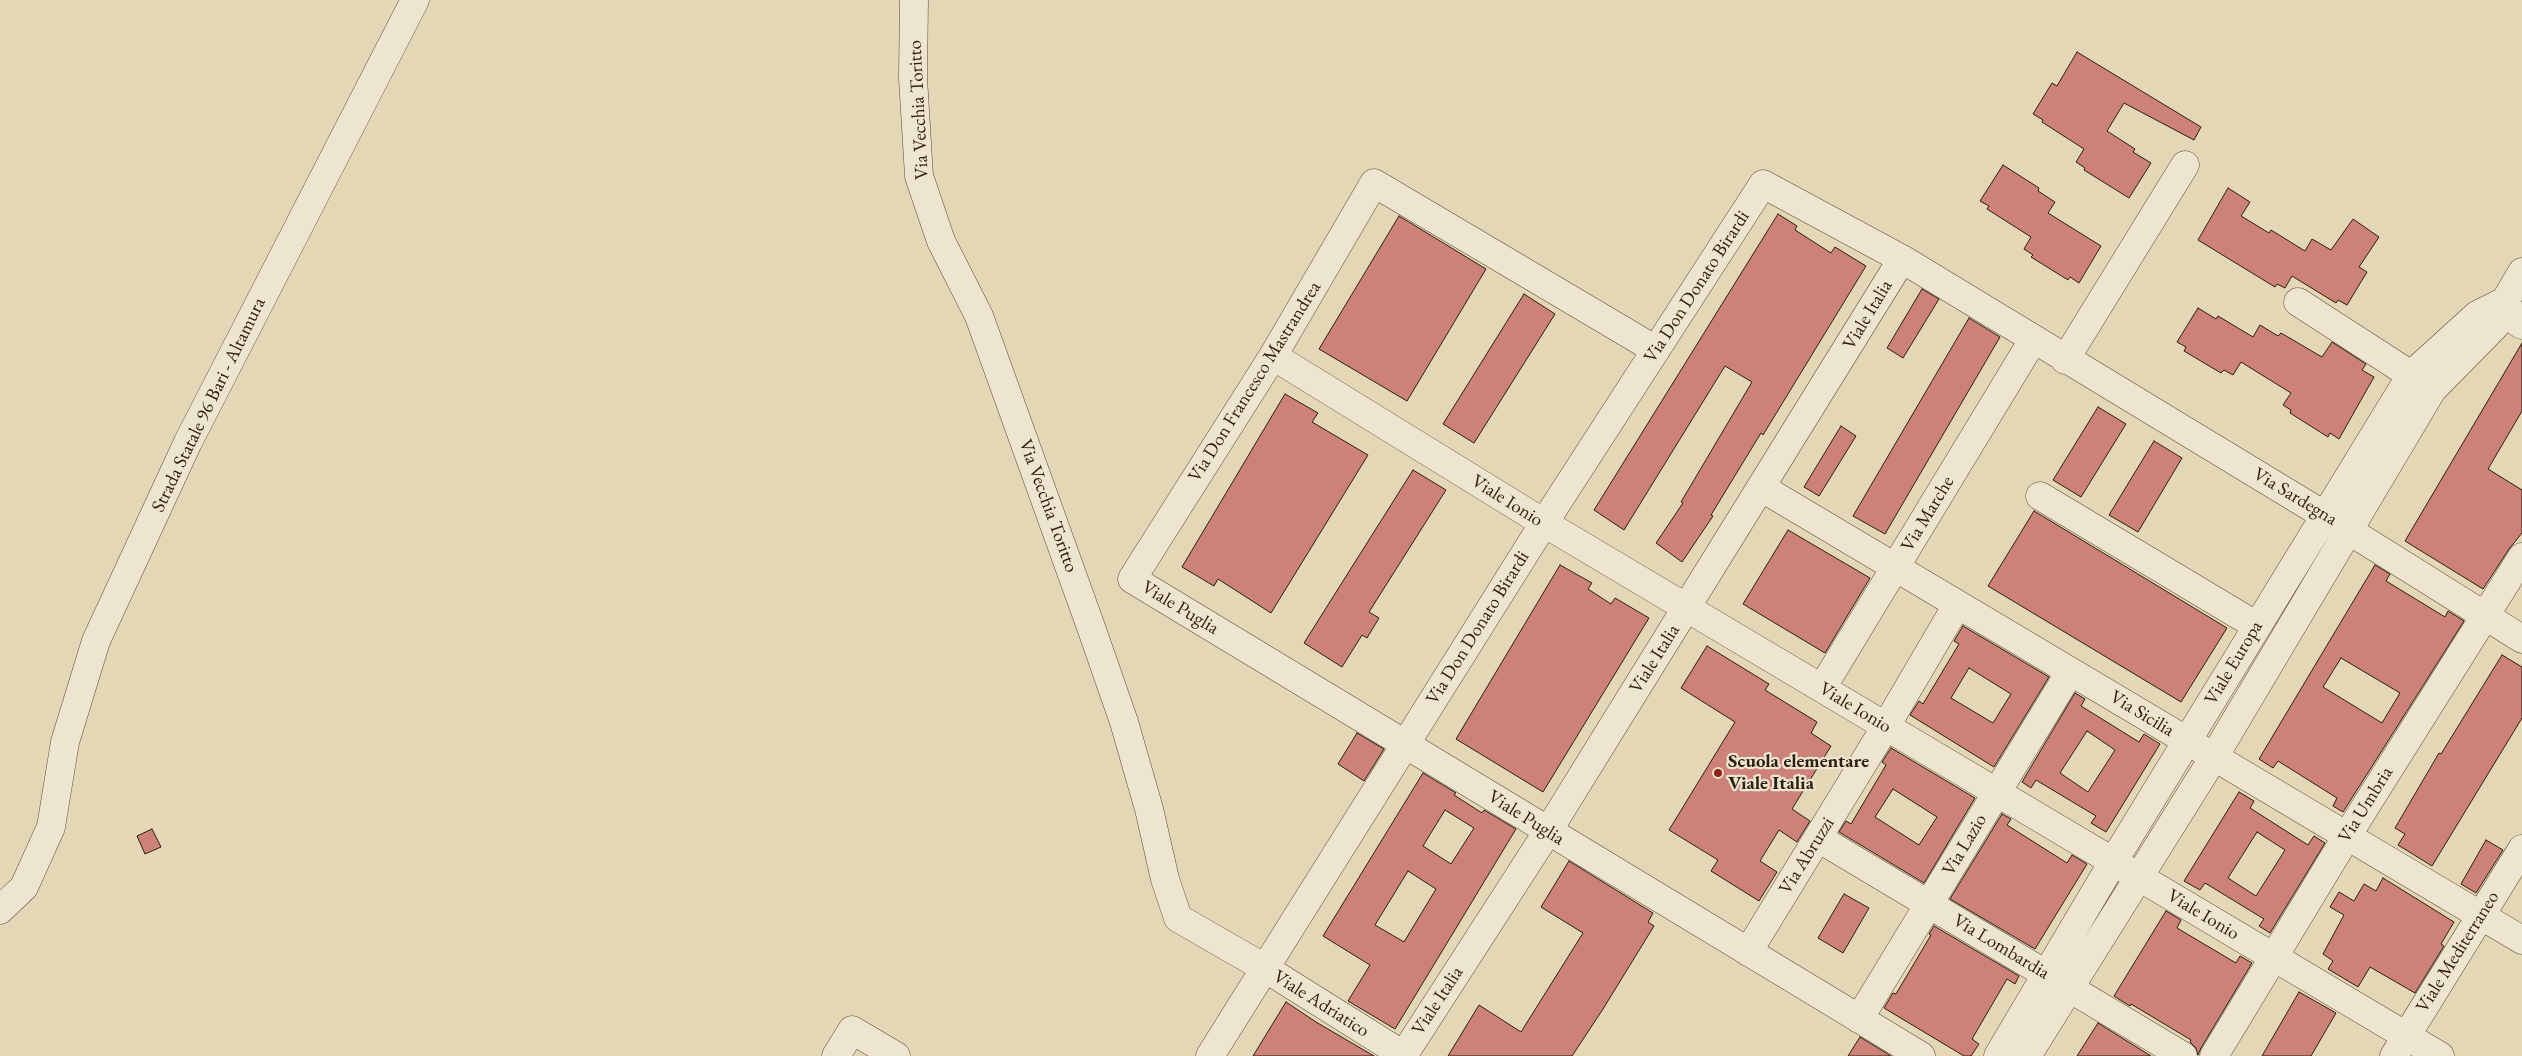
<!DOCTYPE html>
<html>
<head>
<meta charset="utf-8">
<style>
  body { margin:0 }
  canvas { display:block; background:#e3d7b5 }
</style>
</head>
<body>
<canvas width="2522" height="1056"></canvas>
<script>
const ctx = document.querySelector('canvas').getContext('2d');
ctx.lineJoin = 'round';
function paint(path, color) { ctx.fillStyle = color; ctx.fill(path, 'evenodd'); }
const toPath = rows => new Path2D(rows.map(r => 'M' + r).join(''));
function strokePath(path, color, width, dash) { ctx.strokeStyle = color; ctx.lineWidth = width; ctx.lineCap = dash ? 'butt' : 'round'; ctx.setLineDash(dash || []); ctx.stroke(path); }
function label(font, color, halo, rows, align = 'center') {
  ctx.font = font + ' "EB Garamond",serif'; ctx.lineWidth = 4.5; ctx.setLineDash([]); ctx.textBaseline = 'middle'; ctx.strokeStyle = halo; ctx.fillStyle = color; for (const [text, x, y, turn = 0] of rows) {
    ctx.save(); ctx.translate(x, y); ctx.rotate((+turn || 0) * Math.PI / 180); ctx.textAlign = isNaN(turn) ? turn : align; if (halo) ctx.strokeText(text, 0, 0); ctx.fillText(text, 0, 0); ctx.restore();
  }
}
const building = toPath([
  [2077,52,2201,127,2194,140,2124,103,2107,131,2135,149,2133,152,2151,163,2129,198,2084,170,2085,168,2076,162,2084,149,2042,122,2043,120,2033,114,2052,83,2057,86,2077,52],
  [2003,165,2039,188,2038,191,2055,202,2048,213,2101,246,2079,283,2070,277,2068,280,2031,257,2033,255,2024,249,2031,237,1987,209,1989,206,1980,201,2003,165],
  [2228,188,2250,202,2241,216,2269,233,2271,230,2305,251,2312,239,2331,250,2353,219,2379,237,2359,267,2367,272,2347,305,2338,300,2336,303,2292,276,2285,288,2277,284,2275,287,2198,240,2228,188],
  [1778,214,1797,226,1795,230,1831,253,1835,247,1866,266,1763,435,1761,433,1711,515,1713,516,1682,562,1656,543,1683,503,1681,502,1752,382,1725,366,1624,530,1594,510,1778,214],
  [1399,216,1486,269,1407,401,1319,349,1399,216],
  [1922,289,1939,299,1903,358,1887,348,1922,289],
  [1524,294,1555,314,1474,443,1443,424,1524,294],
  [2198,308,2216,319,2218,316,2253,337,2260,325,2278,336,2281,333,2322,357,2332,342,2366,364,2362,370,2374,377,2339,439,2330,433,2328,437,2290,413,2291,410,2283,405,2291,393,2241,362,2233,375,2224,370,2221,373,2184,351,2186,347,2177,342,2198,308],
  [1969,318,2000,337,1885,534,1853,516,1969,318],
  [2522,343,2522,411,2488,469,2522,490,2522,533,2509,549,2483,589,2405,541,2522,343],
  [1285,394,1318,413,1312,422,1368,455,1271,613,1218,579,1214,586,1182,567,1285,394],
  [2098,407,2126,424,2081,497,2053,480,2098,407],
  [1841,426,1856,436,1819,496,1804,487,1841,426],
  [2154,441,2182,458,2138,532,2109,515,2154,441],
  [1413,470,1446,490,1369,612,1379,618,1367,638,1362,635,1342,667,1304,643,1413,470],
  [2034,511,2227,628,2181,702,1988,586,2034,511],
  [1788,530,1870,578,1825,653,1743,604,1788,530],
  [1560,565,1592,583,1588,589,1611,604,1615,598,1649,618,1543,792,1456,739,1560,565],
  [2375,565,2390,574,2386,581,2445,617,2448,611,2464,621,2343,812,2333,806,2337,798,2278,761,2273,768,2259,759,2375,565],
  [2341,658,2400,693,2382,723,2323,687,2341,658],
  [1963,626,2049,677,1994,767,1910,715,1919,701,1923,704,1959,644,1954,641,1963,626],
  [1969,668,2011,694,1993,723,1951,698,1969,668],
  [1707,646,1769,684,1765,690,1817,722,1811,733,1831,746,1792,809,1810,821,1797,842,1779,830,1760,861,1777,872,1759,901,1711,871,1718,860,1669,830,1735,722,1681,688,1707,646],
  [2502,655,2522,667,2522,718,2432,866,2398,845,2405,834,2395,828,2439,753,2441,754,2502,655],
  [2075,693,2085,699,2081,706,2139,742,2144,734,2160,744,2106,832,2091,823,2096,816,2036,780,2031,788,2022,782,2075,693],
  [2087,731,2115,750,2088,792,2060,773,2087,731],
  [1357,733,1384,749,1364,781,1338,764,1357,733],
  [1891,748,1975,798,1924,883,1839,832,1846,821,1851,824,1886,765,1882,762,1891,748],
  [1893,789,1937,817,1919,845,1875,817,1893,789],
  [1423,773,1456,793,1454,795,1482,813,1484,810,1516,829,1395,1029,1348,1001,1370,965,1323,936,1423,773],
  [1445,810,1474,828,1451,864,1423,846,1445,810],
  [1408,871,1436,889,1404,942,1375,925,1408,871],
  [2239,792,2254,801,2250,808,2308,845,2314,836,2325,843,2270,933,2259,926,2264,919,2205,883,2200,890,2184,881,2239,792],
  [2257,832,2285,850,2256,896,2228,878,2257,832],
  [2002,814,2011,819,2007,825,2067,863,2072,855,2087,864,2035,949,1950,899,2002,814],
  [152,829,161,847,145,854,137,836,152,829],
  [2486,840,2503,850,2476,893,2461,884,2486,840],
  [1569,861,1653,913,1648,922,1654,926,1603,1009,1572,1056,1448,1056,1479,1005,1521,1032,1583,933,1541,907,1569,861],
  [2383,878,2454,922,2441,944,2444,946,2415,993,2370,967,2358,987,2328,969,2333,961,2323,954,2344,915,2330,907,2339,892,2354,901,2364,884,2376,891,2383,878],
  [1844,894,1869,908,1843,953,1818,938,1844,894],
  [2166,911,2181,920,2177,928,2236,963,2240,956,2252,963,2201,1048,2198,1055,2196,1048,2190,1042,2191,1040,2131,1004,2130,1006,2114,996,2166,911],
  [1934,926,2019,976,2015,984,2007,979,1972,1039,1979,1044,1971,1056,1964,1056,1884,1008,1893,993,1896,994,1931,935,1929,934,1934,926],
  [2299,992,2336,1013,2311,1056,2262,1056,2299,992],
  [1286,1002,1316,1022,1374,1056,1253,1056,1286,1002],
  [2098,1023,2114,1033,2151,1056,2077,1056,2098,1023],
  [1860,1037,1891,1056,1848,1056,1860,1037]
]);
paint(building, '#cc8179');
strokePath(building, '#2d1f0f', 1);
const minor = toPath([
  [914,0,913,78,919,176,941,241,979,316,1092,630,1124,722,1149,809,1165,879,1178,918,1263,967,1405,1056],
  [2505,301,2516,321,2522,325],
  [2298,302,2411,375],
  [1656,350,1374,183,1273,356,1132,579,1921,1056],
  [1273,356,1544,523,2440,1056],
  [2065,360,2185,165],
  [1762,488,2522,940],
  [2040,496,2257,626],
  [1822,688,2033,340],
  [1818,838,2183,1056],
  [0,910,24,887,51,827,65,742,96,641,188,442,415,0],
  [1748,952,1886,726,1957,605],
  [1859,1019,2070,672],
  [836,1056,852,1030,896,1056],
  [1210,1056,1544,523,1763,184,1902,259,2324,515,2522,639],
  [1403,1056,1548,831,1902,259],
  [1998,1056,2113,862,2411,375,2477,315,2505,301],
  [2027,1056,2214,757,2432,390,2495,326,2505,301,2522,272],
  [2214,1056,2347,836,2522,557],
  [2394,1056,2522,849]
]);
strokePath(minor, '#5a4d38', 29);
strokePath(minor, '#ede5cf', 28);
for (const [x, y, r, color] of [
  [1718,773,5,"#8f2418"]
]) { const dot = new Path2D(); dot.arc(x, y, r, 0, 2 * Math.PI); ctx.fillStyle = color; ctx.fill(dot); strokePath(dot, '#ede5cf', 2); }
label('19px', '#2d1f0f', '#ede5cf', [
  ["Via Vecchia Toritto",919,110,-93],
  ["Via Don Donato Birardi",1697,287,-57],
  ["Viale Italia",1868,315,-59],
  ["Via Don Francesco Mastrandrea",1255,382,-58],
  ["Strada Statale 96 Bari - Altamura",209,405,-64],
  ["Via Sardegna",2295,497,31],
  ["Viale Ionio",1507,501,32],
  ["Via Vecchia Toritto",1048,506,70],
  ["Via Marche",1928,514,-59],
  ["Viale Puglia",1180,608,31],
  ["Via Don Donato Birardi",1478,628,-58],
  ["Viale Italia",1655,659,-58],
  ["Viale Europa",2234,663,-59],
  ["Viale Ionio",1855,708,31],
  ["Via Sicilia",2142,714,31],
  ["Via Umbria",2366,805,-58],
  ["Viale Puglia",1526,818,32],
  ["Via Lazio",1965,845,-59],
  ["Via Abruzzi",1807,856,-58],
  ["Viale Ionio",2203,915,31],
  ["Via Lombardia",2001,947,31],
  ["Viale Mediterraneo",2458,952,-58],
  ["Viale Italia",1438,1001,-57],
  ["Viale Adriatico",1321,1004,32]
]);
label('bold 19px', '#2d1f0f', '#ede5cf', [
  ["Scuola elementare",1728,762],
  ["Viale Italia",1728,784]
], 'left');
</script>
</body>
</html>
